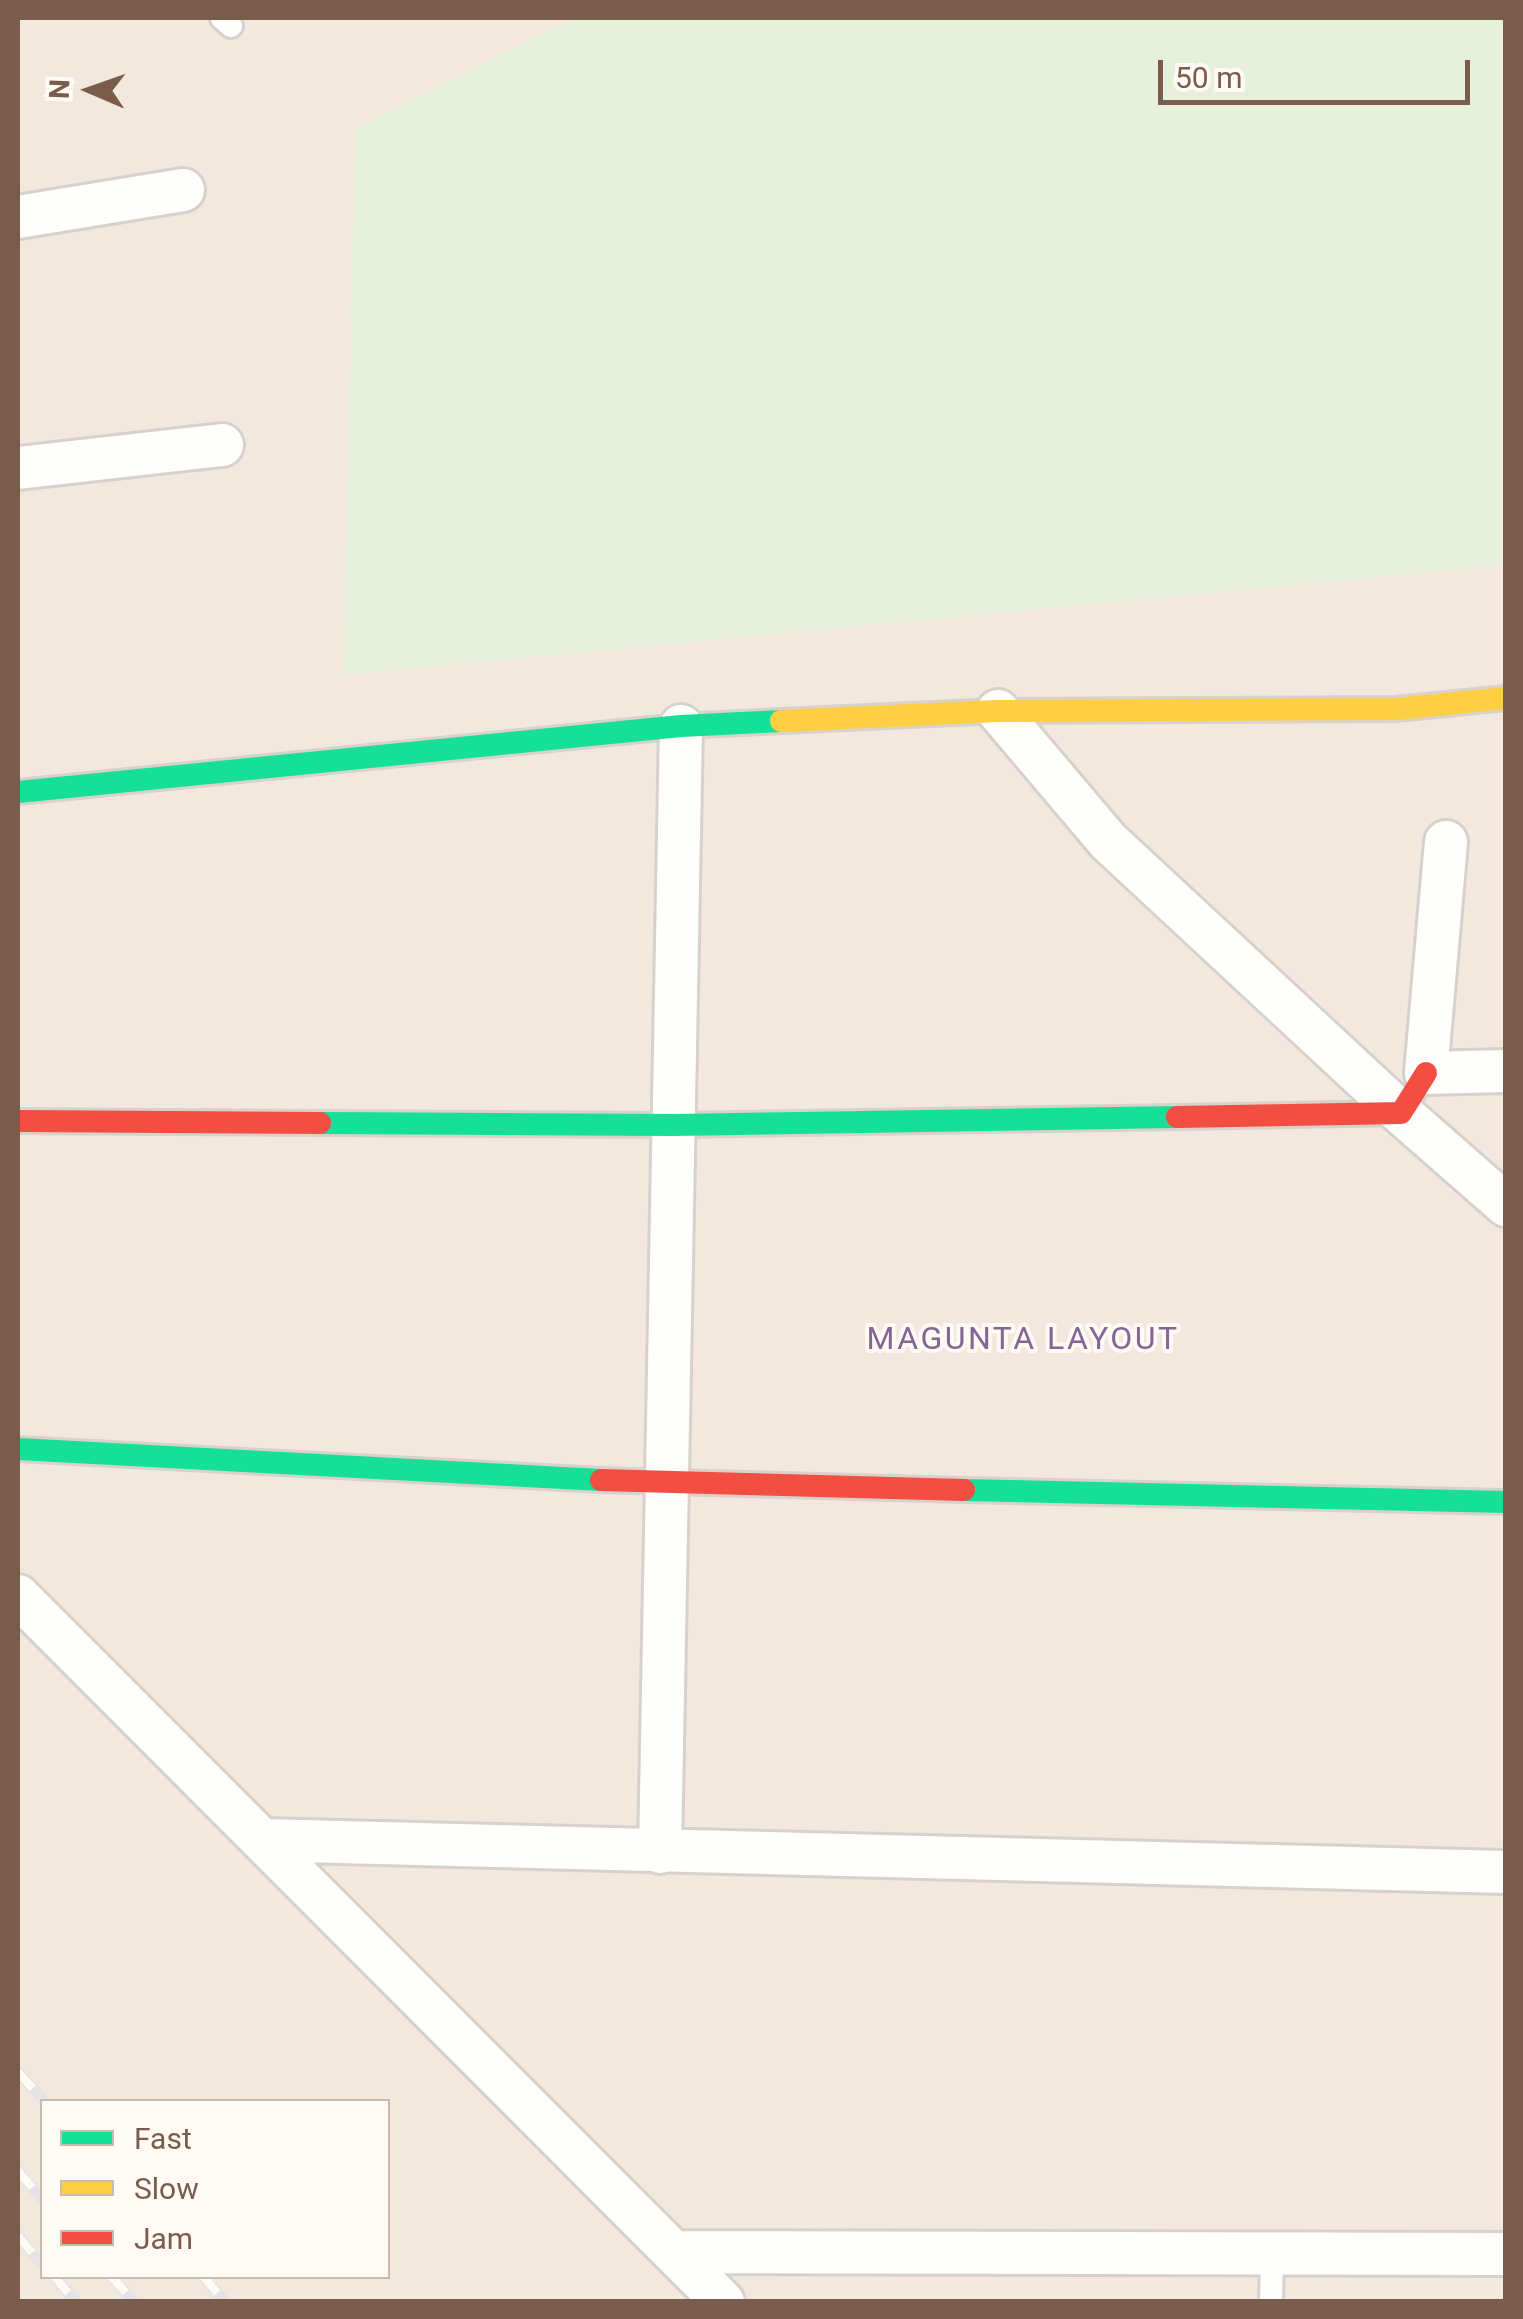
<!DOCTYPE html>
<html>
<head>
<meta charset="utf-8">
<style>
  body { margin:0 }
  #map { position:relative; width:1523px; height:2319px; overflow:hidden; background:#f9f5f0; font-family:Roboto,sans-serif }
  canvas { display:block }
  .frame { position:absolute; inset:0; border:20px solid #7a5c4d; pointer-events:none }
  .legend { position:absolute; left:40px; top:2099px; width:350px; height:180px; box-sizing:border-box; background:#fffaf3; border:2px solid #cabbb1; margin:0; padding:12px 18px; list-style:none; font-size:30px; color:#7a5c4d }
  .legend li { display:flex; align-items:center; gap:20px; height:50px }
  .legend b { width:50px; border:2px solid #cabbb1 }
  .north { position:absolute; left:40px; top:40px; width:100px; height:100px; -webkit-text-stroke:8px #fffaf3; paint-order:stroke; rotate:272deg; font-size:28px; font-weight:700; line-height:40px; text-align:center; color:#7a5c4d }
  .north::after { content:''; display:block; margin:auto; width:35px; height:45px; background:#7a5c4d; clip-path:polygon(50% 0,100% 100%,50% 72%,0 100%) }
  .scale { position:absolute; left:1158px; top:60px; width:312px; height:45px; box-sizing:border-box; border:5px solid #7a5c4d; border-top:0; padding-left:12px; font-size:30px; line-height:35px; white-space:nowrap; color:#7a5c4d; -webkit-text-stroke:8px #fffaf3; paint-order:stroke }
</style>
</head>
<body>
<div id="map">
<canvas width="1523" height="2319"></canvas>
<div class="frame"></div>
<ul class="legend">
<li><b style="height:12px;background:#16e098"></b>Fast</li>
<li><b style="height:12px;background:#ffcf43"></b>Slow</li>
<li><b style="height:12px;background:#f24e42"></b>Jam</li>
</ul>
<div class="north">N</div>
<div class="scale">50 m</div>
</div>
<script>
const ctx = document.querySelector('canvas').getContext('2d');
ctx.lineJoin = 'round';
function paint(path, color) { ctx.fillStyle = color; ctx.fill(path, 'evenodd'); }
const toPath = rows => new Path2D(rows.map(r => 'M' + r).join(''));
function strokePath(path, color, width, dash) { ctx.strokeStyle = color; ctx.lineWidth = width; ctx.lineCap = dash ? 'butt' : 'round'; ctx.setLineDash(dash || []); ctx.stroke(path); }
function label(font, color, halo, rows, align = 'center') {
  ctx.font = font + ' Roboto,sans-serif'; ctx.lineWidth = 8; ctx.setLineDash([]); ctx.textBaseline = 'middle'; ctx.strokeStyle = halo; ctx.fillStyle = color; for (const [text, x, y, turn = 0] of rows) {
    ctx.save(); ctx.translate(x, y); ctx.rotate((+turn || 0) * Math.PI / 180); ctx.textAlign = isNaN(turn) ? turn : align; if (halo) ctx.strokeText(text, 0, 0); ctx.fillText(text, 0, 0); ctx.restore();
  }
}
paint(toPath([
  [18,18,1505,18,1505,2301,18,2301],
  [42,2102,388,2102,388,2276,42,2276]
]), '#f2e8de');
paint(toPath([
  [574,18,1505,18,1505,565,343,675,355,129]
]), '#e7f0db');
const lane = toPath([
  [222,18,231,26],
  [1271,2302,1272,2254]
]);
const street = toPath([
  [18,217,183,190],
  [18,468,222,445],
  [998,711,1108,841,1401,1113,1506,1205],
  [1446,842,1426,1073,1506,1071],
  [18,1596,723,2302],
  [262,1840,1506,1872],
  [660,1852,681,726],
  [674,2252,1506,2254]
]);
const fast = toPath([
  [18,792,681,726,781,721],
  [320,1123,673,1125,1177,1117],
  [18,1449,601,1480],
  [964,1490,1506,1502]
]);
const slow = toPath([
  [781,721,998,711,1396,709,1506,698]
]);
const jam = toPath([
  [1177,1117,1401,1113,1426,1073],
  [18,1121,320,1123],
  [601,1480,964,1490]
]);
strokePath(lane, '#d7d1cb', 28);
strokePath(street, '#d7d1cb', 48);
strokePath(fast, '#d9d2cb', 28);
strokePath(slow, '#d9d2cb', 28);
strokePath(jam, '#d9d2cb', 28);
strokePath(lane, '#fefefd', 22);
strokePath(street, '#fefefd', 42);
strokePath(fast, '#16e098', 22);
strokePath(slow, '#ffcf43', 22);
strokePath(jam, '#f24e42', 22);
const rail = toPath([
  [18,2072,45,2102],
  [18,2171,42,2199],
  [18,2236,42,2264],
  [54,2276,76,2302],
  [111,2276,134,2302],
  [203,2276,225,2302]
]);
strokePath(rail, '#e6e3e7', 11);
strokePath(rail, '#fffaf3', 8, [22]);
ctx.letterSpacing = '2.5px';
label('32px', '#846695', '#fffaf3', [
  ["MAGUNTA LAYOUT",1023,1341]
]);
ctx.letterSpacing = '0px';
</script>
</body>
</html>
